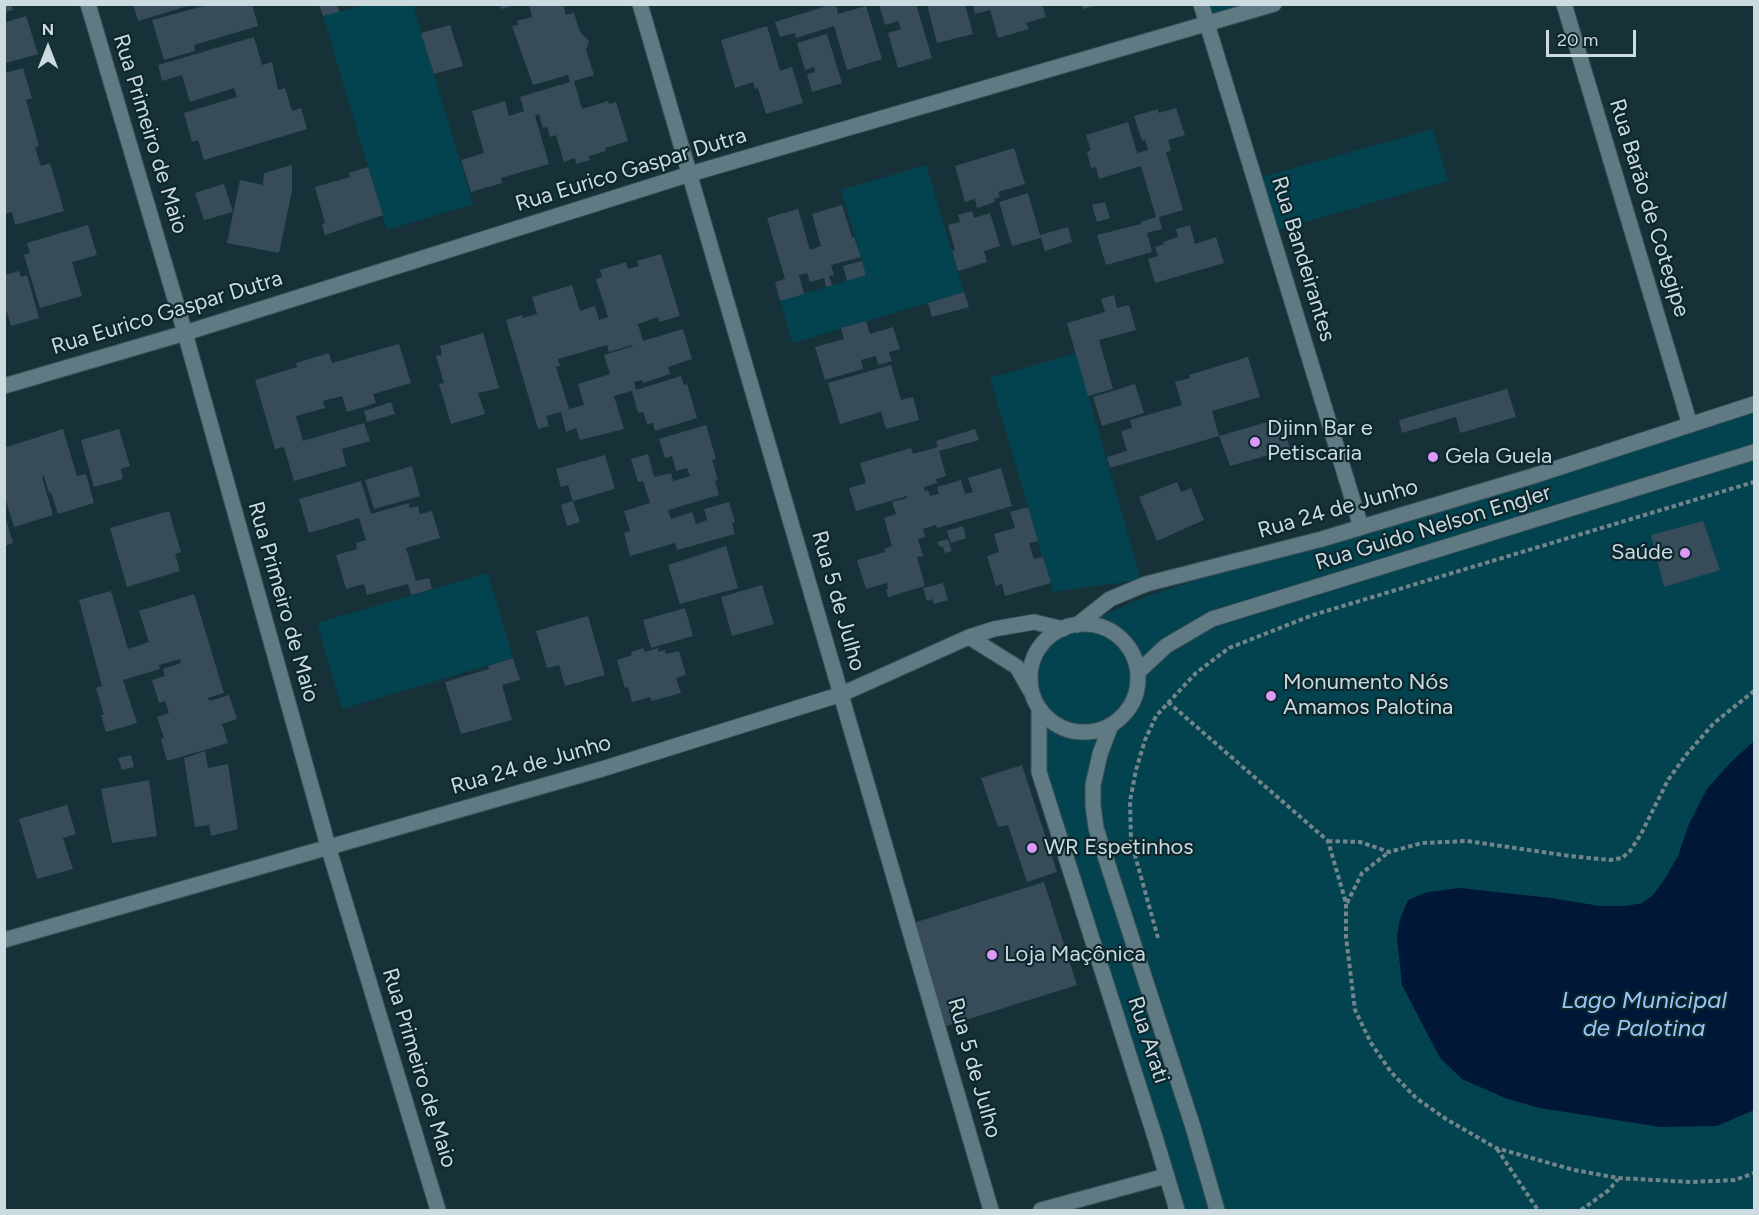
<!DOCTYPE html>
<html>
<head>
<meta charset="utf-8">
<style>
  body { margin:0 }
  #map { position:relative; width:1759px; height:1215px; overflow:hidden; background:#173138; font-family:Figtree,sans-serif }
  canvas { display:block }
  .frame { position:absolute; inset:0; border:6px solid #ccdbdf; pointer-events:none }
  .north { position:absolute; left:18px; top:18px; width:60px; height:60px; -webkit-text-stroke:4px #0d272e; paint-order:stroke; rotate:0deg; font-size:16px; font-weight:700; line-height:24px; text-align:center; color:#ccdbdf }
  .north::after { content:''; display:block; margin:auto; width:21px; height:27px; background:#ccdbdf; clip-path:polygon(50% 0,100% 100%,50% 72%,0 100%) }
  .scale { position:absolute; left:1546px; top:30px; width:90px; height:27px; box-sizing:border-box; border:3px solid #ccdbdf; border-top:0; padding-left:8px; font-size:18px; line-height:21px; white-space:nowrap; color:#ccdbdf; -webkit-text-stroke:4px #0d272e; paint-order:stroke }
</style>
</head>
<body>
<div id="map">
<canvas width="1759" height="1215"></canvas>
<div class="frame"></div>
<div class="north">N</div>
<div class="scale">20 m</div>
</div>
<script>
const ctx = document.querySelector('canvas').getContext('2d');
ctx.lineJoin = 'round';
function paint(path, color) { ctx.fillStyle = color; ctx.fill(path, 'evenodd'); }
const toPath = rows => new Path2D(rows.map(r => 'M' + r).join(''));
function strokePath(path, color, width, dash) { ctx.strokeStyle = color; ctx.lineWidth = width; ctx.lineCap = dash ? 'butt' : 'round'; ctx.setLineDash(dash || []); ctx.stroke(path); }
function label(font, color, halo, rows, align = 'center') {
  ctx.font = font + ' Figtree,sans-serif'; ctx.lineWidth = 4.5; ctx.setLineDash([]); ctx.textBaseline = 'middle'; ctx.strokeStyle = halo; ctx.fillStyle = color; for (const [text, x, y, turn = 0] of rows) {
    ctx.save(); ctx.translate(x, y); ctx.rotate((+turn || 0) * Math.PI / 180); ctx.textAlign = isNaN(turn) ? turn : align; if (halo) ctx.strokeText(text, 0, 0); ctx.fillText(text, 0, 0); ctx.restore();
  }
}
paint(toPath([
  [1201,4,1274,5,1208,25],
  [363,5,413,5,473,204,387,230,323,16],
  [1433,129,1448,181,1271,232,1255,179],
  [926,165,964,292,793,343,780,301,866,275,841,190],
  [1076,353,1141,580,1053,592,990,378],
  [1754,404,1754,1210,1177,1210,1042,771,1033,680,1035,664,1042,650,1052,638,1066,631,1145,597,1322,539],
  [488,573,513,658,342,709,317,623]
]), '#03424f');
paint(toPath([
  [1754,741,1754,1110,1717,1126,1660,1127,1540,1108,1505,1098,1462,1079,1440,1058,1402,985,1397,937,1400,919,1408,900,1428,892,1460,888,1551,898,1600,906,1626,906,1642,903,1653,895,1664,880,1678,856,1689,824,1707,789,1730,763]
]), '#001737');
paint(toPath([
  [5,4,11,4,13,10,5,12],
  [133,4,190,4,191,5,138,21],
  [211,4,252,4,258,26,194,45,195,51,164,60,152,20],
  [319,4,337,4,339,12,323,16],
  [500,4,516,4,516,5,501,9],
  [529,4,563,4,566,15,574,13,580,32,589,41,586,50,594,75,574,81,582,109,608,101,609,104,616,102,628,141,605,148,606,151,589,156,590,160,576,164,575,158,564,162,556,135,550,137,547,127,543,128,539,114,535,116,549,164,501,178,502,183,471,192,461,160,484,153,472,111,505,101,509,116,524,111,520,97,570,82,568,75,533,85,512,26,518,25,517,21,532,17],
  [833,4,836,4,838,14,866,6,882,59,847,70,834,26,796,38,795,33,780,37,775,22],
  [879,4,916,4,932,58,898,68,888,33,901,29,898,21,885,25],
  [927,4,965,4,973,34,937,43],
  [973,4,1042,4,1046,17,1026,23,1029,29,998,38,990,10,975,14],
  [1082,4,1097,4,1097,5,1083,9],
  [26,16,38,54,6,63,4,17,6,22],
  [450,25,463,66,434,74,421,33],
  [767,26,780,71,792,67,803,103,766,114,758,88,755,89,753,82,735,88,721,40],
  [827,34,842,83,812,92,807,74,815,72,814,67,805,70,797,43],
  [254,37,262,65,272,62,278,90,285,88,292,111,301,108,307,129,204,160,198,140,192,142,184,113,237,97,234,88,190,102,182,75,162,81,158,65],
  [23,68,32,98,26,100,39,146,35,148,41,166,50,163,64,211,15,225,12,212,5,214,5,73],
  [1176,108,1185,135,1168,140,1171,151,1166,152,1183,210,1159,217,1162,229,1147,233,1152,252,1106,265,1097,235,1141,224,1141,222,1156,217,1141,166,1099,179,1096,167,1091,168,1087,152,1091,150,1086,135,1128,122,1137,153,1148,150,1145,140,1142,141,1134,116,1158,109,1159,113],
  [1014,148,1025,184,998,192,1000,197,994,199,995,202,977,208,975,199,965,202,955,166],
  [292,165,292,191,279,253,227,243,240,180,263,185,264,173],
  [368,167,383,215,325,235,322,224,325,223,315,187,350,177,349,173],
  [224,184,233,212,204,220,195,193],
  [1028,193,1040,235,1068,227,1072,242,1045,251,1041,238,1012,246,999,202],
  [1105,202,1110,218,1097,222,1092,205],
  [842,205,852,237,854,237,861,257,831,265,834,275,829,276,832,285,826,287,824,278,810,282,807,273,799,275,804,294,780,301,775,282,785,279,767,218,798,209,810,250,821,246,812,214],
  [972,211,974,218,990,213,1000,246,984,251,987,262,958,271,952,251,955,250,948,225,960,222,958,215],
  [88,225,97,255,72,262,82,296,40,308,24,255,30,253,27,243],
  [1190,225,1195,244,1216,237,1224,263,1155,283,1148,259,1158,256,1155,247,1164,244,1163,242,1178,237,1176,229],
  [661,254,680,316,659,322,658,317,638,324,643,341,683,329,692,359,668,367,670,374,643,383,642,380,634,382,636,390,681,376,684,385,687,384,697,418,655,431,653,423,647,424,643,412,638,413,632,391,614,396,624,429,580,440,576,428,566,432,561,412,546,416,549,426,538,429,506,320,522,315,523,318,537,314,532,297,572,285,580,311,595,306,599,320,608,317,596,279,602,277,600,270,626,262,628,269,639,266,637,261],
  [607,345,609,352,632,345,633,346,604,355,610,374,578,384,584,405,569,409,556,367,560,366,558,359],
  [862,261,866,275,847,281,843,266],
  [19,271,21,277,27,275,39,318,11,326,7,312,4,313,4,275],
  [964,292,969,307,932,317,928,303],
  [1114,295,1117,308,1129,305,1136,330,1099,340,1113,389,1088,396,1067,323,1105,312,1101,299],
  [866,321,870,334,893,327,900,349,889,352,892,361,878,365,876,356,861,360,863,369,825,380,815,347,844,339,841,328],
  [483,333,499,388,478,393,485,414,451,424,439,384,444,383,436,356,442,355,440,346],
  [399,344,411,383,373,394,376,403,347,412,342,396,323,401,325,408,296,416,303,441,364,423,370,441,342,449,346,466,294,481,284,447,275,449,255,380,297,367,296,363,329,353,332,363],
  [1248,357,1260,397,1212,411,1219,436,1281,418,1290,449,1230,466,1219,436,1110,468,1107,457,1127,451,1121,431,1132,428,1130,420,1182,405,1175,382,1190,378,1189,375],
  [891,365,901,400,913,397,919,420,886,429,881,412,840,424,828,383],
  [1135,384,1144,413,1102,426,1093,397],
  [1507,389,1516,417,1460,433,1456,417,1402,433,1399,420],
  [391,402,395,414,367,422,364,411],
  [706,425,716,459,712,460,718,480,715,481,719,495,668,510,671,519,692,512,696,524,707,520,704,509,729,502,735,522,732,523,735,534,677,550,675,543,630,556,624,533,630,531,624,511,650,503,643,481,638,482,631,459,648,454,654,477,671,473,673,481,690,476,687,468,676,471,672,456,665,458,659,439],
  [63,429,77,476,86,474,94,503,58,514,51,492,49,493,44,476,42,477,53,515,14,527,4,494,4,448],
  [119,429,130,466,121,469,123,479,94,487,81,440],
  [975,429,979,440,939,451,946,476,936,479,937,483,924,487,925,491,928,490,930,496,939,494,937,487,961,480,965,494,973,492,968,478,1001,468,1012,506,937,528,936,525,923,529,925,537,918,539,923,556,917,557,925,586,888,597,886,590,888,589,887,583,866,589,857,560,885,552,884,549,892,546,884,518,896,514,892,502,907,498,907,496,856,511,849,488,866,483,860,463,911,448,913,454,938,447,936,441],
  [605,455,615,489,573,501,568,485,561,487,556,469],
  [412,466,420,496,374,509,365,480],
  [361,481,371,514,409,503,410,508,418,506,420,514,432,511,440,538,406,548,416,581,429,578,432,589,411,595,408,584,367,595,364,584,346,589,336,555,357,549,356,543,366,540,359,518,309,533,299,499],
  [1177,482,1181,492,1191,488,1204,520,1157,541,1139,497],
  [573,501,580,522,567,526,561,505],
  [1028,507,1038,541,1029,543,1034,559,1043,557,1051,583,1005,596,1002,584,996,586,987,556,999,552,994,534,1015,528,1010,512],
  [169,511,181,552,175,554,180,571,127,587,110,528],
  [5,516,13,543,4,546,4,517],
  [1703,521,1720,570,1664,587,1651,535],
  [963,526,966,538,951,543,947,531],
  [948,539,952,551,945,553,943,547,939,546,937,542],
  [726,546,738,588,680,604,668,565],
  [943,583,948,600,934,604,932,599,927,601,923,588],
  [762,585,774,624,732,636,721,597],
  [111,591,128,649,149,642,139,611,194,594,224,693,208,698,209,701,229,695,237,719,222,724,228,743,167,761,161,739,164,738,157,717,169,713,165,701,159,703,152,680,165,676,163,669,181,663,180,659,159,665,160,669,123,680,137,723,106,732,101,715,104,715,96,688,102,686,79,600],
  [685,608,693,636,651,648,643,620],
  [588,616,605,675,565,686,559,665,547,668,536,631],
  [643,648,645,652,658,648,658,652,665,650,666,654,679,651,686,675,676,678,681,693,652,701,650,697,632,702,628,687,625,688,617,660,632,655,631,652],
  [513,658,520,680,502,685,512,720,461,734,445,682,489,669,488,666],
  [205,751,208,768,228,764,238,829,211,836,209,825,195,827,184,758],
  [131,755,134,767,122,770,118,758],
  [1022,765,1057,872,1027,882,1008,825,998,827,981,778],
  [149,780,157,836,112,843,101,789],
  [67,805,76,834,63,838,73,869,37,879,19,819],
  [1044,882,1077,985,940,1028,907,925]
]), '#374c58');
const minor = toPath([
  [88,4,185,333,328,846,438,1210],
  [640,4,991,1210],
  [1201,4,1361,527],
  [1564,4,1690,425],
  [4,386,185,333,690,174,1274,4],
  '1030 678a54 54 0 1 1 108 0a54 54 0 1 1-108 0Z',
  [1077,625,1110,599,1146,584,1322,539,1392,518,1533,476,1754,404],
  [969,637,1017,667,1030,690],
  [1138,672,1166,646,1212,619,1754,452],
  [1039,708,1039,772,1155,1137,1177,1210],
  [1111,725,1100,754,1093,785,1093,805,1096,828,1193,1127,1217,1210],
  [4,940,602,769,842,694,969,637,994,629,1034,622,1063,629],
  [1041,1210,1166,1176]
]);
strokePath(minor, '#3a4f55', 17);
strokePath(toPath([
  [1168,702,1328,841,1346,903,1346,937,1355,1010,1371,1043,1391,1072,1416,1098,1446,1119,1496,1148,1574,1170,1618,1178,1691,1182,1735,1180,1754,1173],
  [1328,841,1360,842,1389,852,1422,843,1467,841,1570,856,1610,860,1622,858,1630,851,1641,834,1668,780,1686,755,1714,723,1754,691],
  [1347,903,1362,873,1389,852],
  [1158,938,1131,841,1130,801,1136,770,1145,740,1156,716,1196,673,1229,648,1313,615,1754,482],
  [1497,1149,1538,1210],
  [1581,1210,1609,1190,1618,1179]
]), '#71858b', 4, [4.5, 3]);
strokePath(minor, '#5f7a82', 15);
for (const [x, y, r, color] of [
  [1255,442,6,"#da9af6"],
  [1433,457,6,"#da9af6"],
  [1685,553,6,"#da9af6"],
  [1271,696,6,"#da9af6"],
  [1032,848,6,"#da9af6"],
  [992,955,6,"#da9af6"]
]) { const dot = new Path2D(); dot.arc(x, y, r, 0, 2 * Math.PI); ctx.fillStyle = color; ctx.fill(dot); strokePath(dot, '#0d272e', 2); }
label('22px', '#ccdbdf', '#0d272e', [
  ["Rua Primeiro de Maio",150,134,73],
  ["Rua Eurico Gaspar Dutra",631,170,-17],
  ["Rua Barão de Cotegipe",1649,208,73],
  ["Rua Bandeirantes",1303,259,73],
  ["Rua Eurico Gaspar Dutra",167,313,-17],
  ["Rua 24 de Junho",1338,509,-16],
  ["Rua Guido Nelson Engler",1433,528,-17],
  ["Rua 5 de Julho",838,601,74],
  ["Rua Primeiro de Maio",283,602,74],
  ["Rua 24 de Junho",531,765,-16],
  ["Rua Arati",1148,1040,72],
  ["Rua Primeiro de Maio",419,1068,73],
  ["Rua 5 de Julho",974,1068,74]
]);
label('22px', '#ccdbdf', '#0d272e', [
  ["Djinn Bar e",1267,429],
  ["Petiscaria",1267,454],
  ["Gela Guela",1445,457],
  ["Saúde",1673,553,"right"],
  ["Monumento Nós",1283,683],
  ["Amamos Palotina",1283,708],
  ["WR Espetinhos",1044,848],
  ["Loja Maçônica",1004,955]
], 'left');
label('italic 24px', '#9cc4f9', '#0d272e', [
  ["Lago Municipal",1644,1001],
  ["de Palotina",1644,1029]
]);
</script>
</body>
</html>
